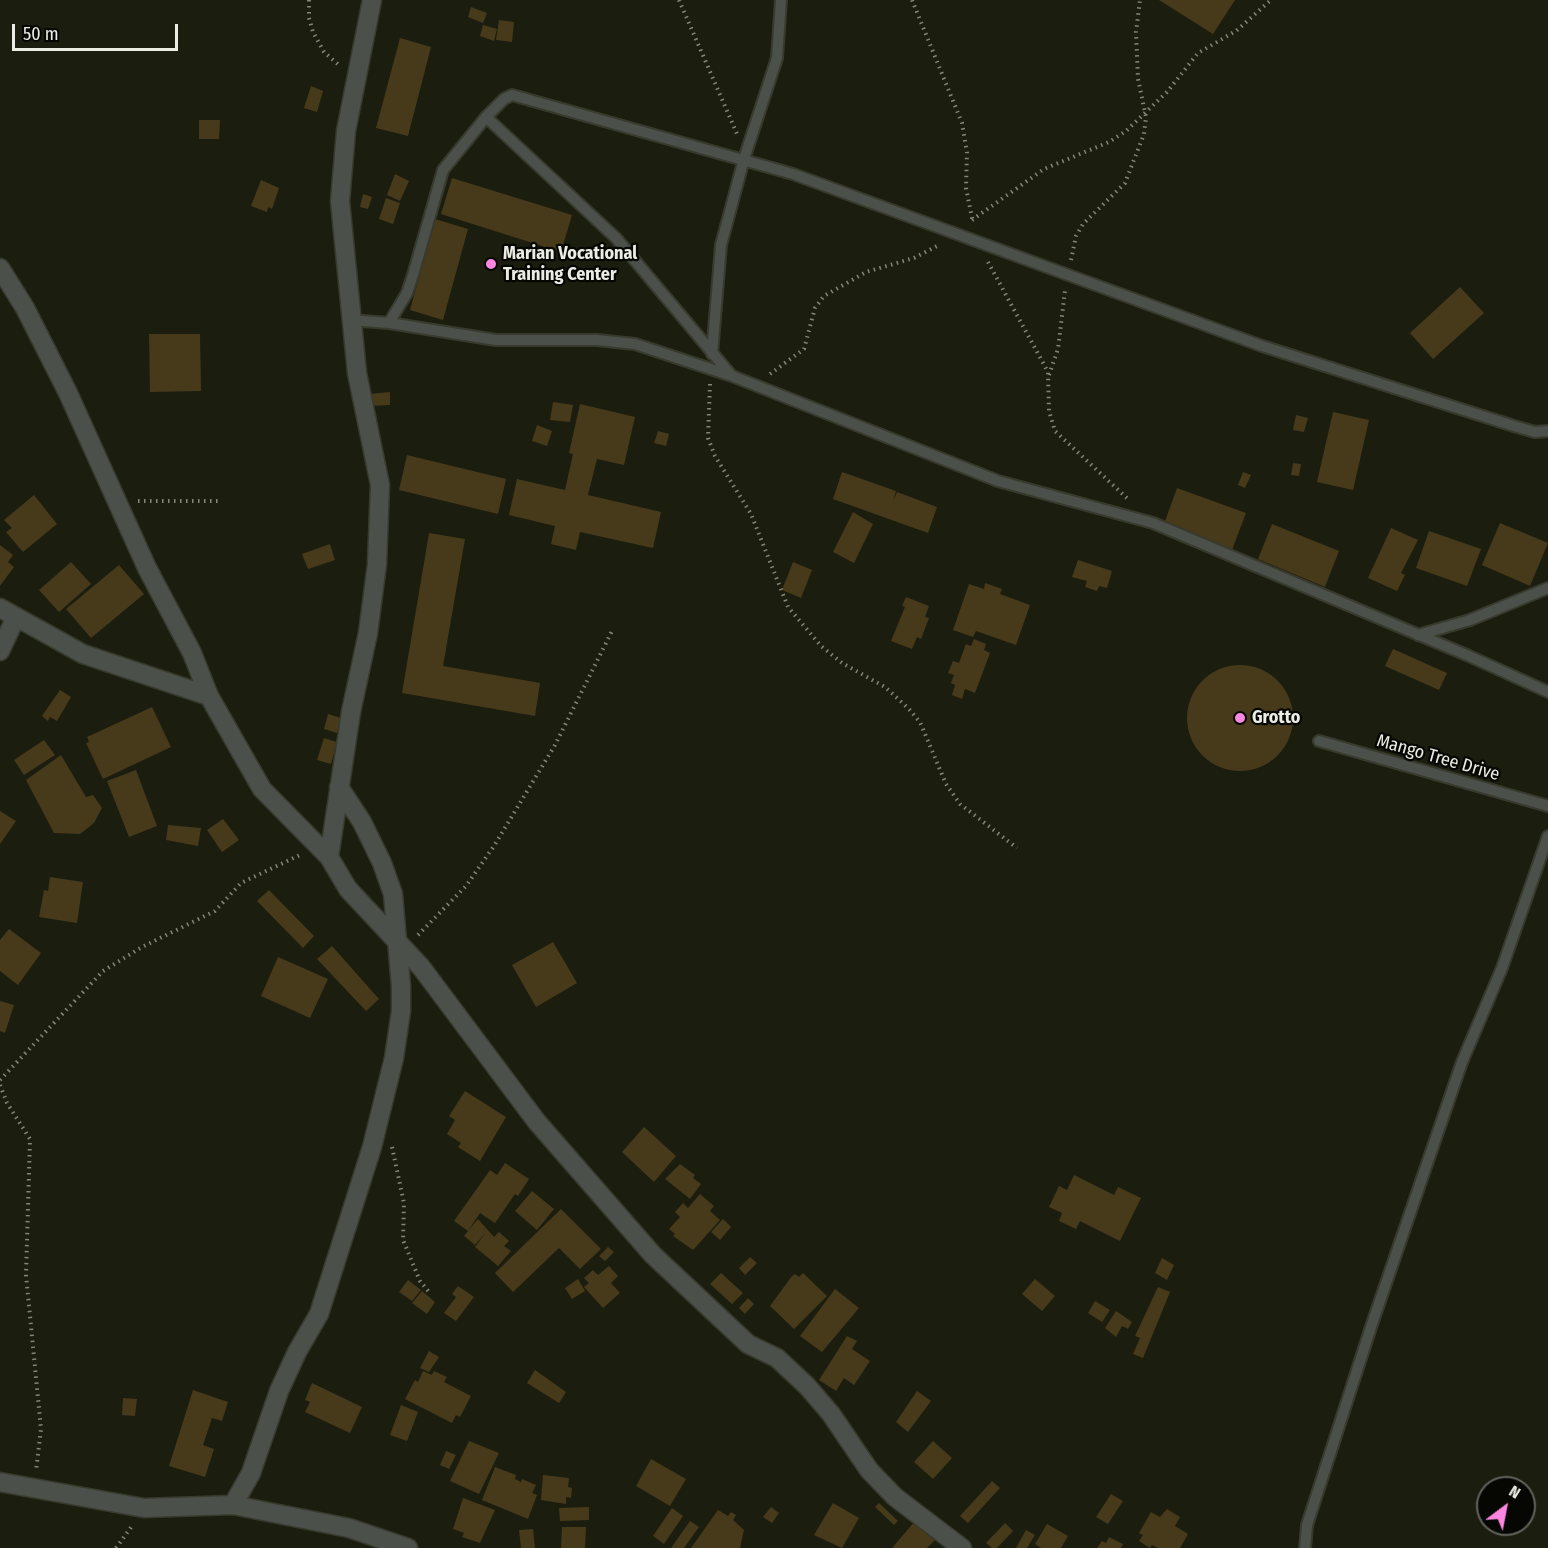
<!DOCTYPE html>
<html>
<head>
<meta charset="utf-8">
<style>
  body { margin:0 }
  #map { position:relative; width:1548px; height:1548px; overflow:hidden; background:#1b1d0f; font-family:"Fira Sans Condensed",sans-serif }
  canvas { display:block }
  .north { position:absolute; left:1476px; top:1476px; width:60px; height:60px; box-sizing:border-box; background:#060703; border:2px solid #62635d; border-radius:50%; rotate:32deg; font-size:16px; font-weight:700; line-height:24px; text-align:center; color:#ebede4 }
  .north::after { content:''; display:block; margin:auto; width:21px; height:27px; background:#fd86e1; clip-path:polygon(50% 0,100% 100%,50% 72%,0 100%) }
  .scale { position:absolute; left:12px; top:24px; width:166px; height:27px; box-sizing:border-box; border:3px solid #ebede4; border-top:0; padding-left:8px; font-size:18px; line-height:21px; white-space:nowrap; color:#ebede4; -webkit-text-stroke:4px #060703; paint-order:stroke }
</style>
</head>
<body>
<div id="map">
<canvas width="1548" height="1548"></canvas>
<div class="north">N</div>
<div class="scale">50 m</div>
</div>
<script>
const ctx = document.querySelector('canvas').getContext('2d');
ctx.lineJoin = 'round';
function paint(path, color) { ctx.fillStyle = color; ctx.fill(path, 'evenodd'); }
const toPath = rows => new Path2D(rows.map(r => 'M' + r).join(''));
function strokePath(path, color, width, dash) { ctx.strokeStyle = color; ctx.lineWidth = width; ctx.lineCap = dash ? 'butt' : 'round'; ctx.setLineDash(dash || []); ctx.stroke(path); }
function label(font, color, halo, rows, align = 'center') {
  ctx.font = font + ' "Fira Sans Condensed",sans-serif'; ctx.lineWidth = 4.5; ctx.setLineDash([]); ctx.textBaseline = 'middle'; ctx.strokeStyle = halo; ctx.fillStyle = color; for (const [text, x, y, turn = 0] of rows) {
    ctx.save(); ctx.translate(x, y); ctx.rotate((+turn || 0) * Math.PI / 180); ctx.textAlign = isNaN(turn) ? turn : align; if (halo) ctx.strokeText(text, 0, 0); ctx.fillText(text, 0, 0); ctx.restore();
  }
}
paint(toPath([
  [1159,0,1235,0,1213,34],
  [471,7,487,13,483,23,468,17],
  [499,20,514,22,512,42,496,40],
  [483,25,497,29,494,41,480,36],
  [400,38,431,47,408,136,376,128],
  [311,86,323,91,317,112,304,108],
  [199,120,220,120,219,139,199,139],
  [395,174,409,181,400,201,387,195],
  [452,178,572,215,561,252,441,214],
  [261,180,279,188,272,209,268,207,267,212,251,206],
  [363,194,372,197,368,209,360,207],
  [386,198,400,203,393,224,379,219],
  [435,219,468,229,443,320,410,310],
  [1460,287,1484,313,1433,359,1410,333],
  [149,334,200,334,201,391,150,392],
  [390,392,390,405,370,406,370,394],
  [553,402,573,405,570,422,550,420],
  [580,404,635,417,624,465,597,459,588,495,661,512,653,548,580,532,576,550,551,544,555,526,509,515,517,479,565,490,573,454,569,453],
  [1333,412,1369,420,1353,490,1317,482],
  [1296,415,1308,418,1304,432,1293,430],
  [537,425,552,431,547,446,532,441],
  [658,431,669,434,666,446,654,443],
  [407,455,506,479,498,514,399,490],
  [1293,463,1301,464,1299,476,1291,475],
  [842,472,896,491,893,501,897,492,937,507,928,533,833,499],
  [1243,472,1251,475,1245,488,1238,485],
  [1177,488,1246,513,1232,550,1164,524],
  [34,495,57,524,23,552,6,532,12,528,4,520],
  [853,512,873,524,854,563,833,552],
  [1500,523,1548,543,1530,586,1482,565],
  [1272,524,1339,551,1325,587,1258,559],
  [1391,528,1418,540,1401,573,1405,575,1397,591,1368,578],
  [1429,531,1481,549,1467,586,1416,568],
  [429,533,465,539,443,666,540,683,535,716,402,693],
  [330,544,335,560,308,569,302,554],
  [0,545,13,555,8,562,14,567,0,586],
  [1078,560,1112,571,1107,588,1099,586,1097,591,1085,587,1087,581,1072,577],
  [71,562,91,584,59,612,39,590],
  [793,562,812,570,801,598,782,590],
  [119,565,144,594,91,638,66,609],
  [985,583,1002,589,1000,594,1030,605,1016,645,976,631,973,637,953,630,969,584,984,589],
  [906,597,929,606,925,617,929,618,921,639,917,637,912,649,891,641,905,607,902,606],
  [974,639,986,644,984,650,990,653,975,693,965,689,962,699,952,695,955,685,951,683,954,675,948,673,953,661,959,663,966,644,971,646],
  [1393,649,1447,673,1439,690,1385,666],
  '1187 718a53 53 0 1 1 106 0a53 53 0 1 1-106 0Z',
  [60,690,71,697,57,721,50,717,48,721,42,716],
  [152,707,171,747,103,779,86,743,89,742,87,737],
  [328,714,341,718,337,733,324,729],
  [324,738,337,742,331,764,317,760],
  [44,740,55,755,24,775,14,760],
  [61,755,86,797,93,795,102,808,94,823,80,834,54,833,26,780],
  [136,770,157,826,129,837,107,781],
  [0,811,16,821,0,844],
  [223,819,239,840,222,852,207,830],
  [168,825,201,828,198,846,166,840],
  [50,877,83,882,77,923,39,917,44,890,48,891],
  [269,890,314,936,303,948,257,901],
  [9,929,41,953,18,985,0,971,0,940],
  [553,942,577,983,536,1007,512,965],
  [332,946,379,999,366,1011,317,959],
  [278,957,328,979,310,1018,261,996],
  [0,1001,14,1005,5,1033,0,1031],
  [465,1091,506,1117,480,1161,458,1147,461,1143,447,1134,455,1120,449,1116],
  [644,1127,676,1156,654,1182,622,1152],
  [505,1163,529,1179,518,1196,515,1194,495,1223,480,1213,468,1231,454,1221,490,1170,497,1175],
  [680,1164,695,1175,693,1178,701,1184,690,1199,665,1179],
  [1074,1175,1114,1195,1118,1187,1141,1198,1120,1241,1080,1221,1076,1229,1059,1221,1062,1213,1049,1207,1059,1186,1067,1190],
  [532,1191,554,1209,537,1230,515,1211],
  [700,1194,714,1206,710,1211,720,1220,693,1250,673,1236,675,1234,669,1229,680,1217,675,1212,683,1203,688,1208],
  [561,1209,601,1249,580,1269,559,1248,513,1292,495,1273],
  [478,1219,494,1237,499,1232,509,1241,504,1246,511,1251,498,1266,475,1247,486,1232,475,1245,464,1236],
  [723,1219,731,1227,720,1240,711,1232],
  [608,1247,614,1252,605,1261,599,1256],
  [750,1257,757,1263,745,1275,739,1268],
  [1162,1258,1174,1265,1167,1280,1155,1273],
  [609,1266,618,1276,611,1283,620,1293,603,1308,584,1287,589,1283,584,1278,593,1270,598,1275],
  [721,1273,743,1293,732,1304,710,1284],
  [803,1273,827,1296,794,1329,770,1306,792,1276,795,1274,799,1277],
  [578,1279,585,1291,572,1299,565,1288],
  [1035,1279,1055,1296,1042,1311,1022,1294],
  [408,1280,421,1290,412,1301,399,1292],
  [458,1286,474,1297,456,1321,444,1313,456,1297,452,1294],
  [1158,1287,1170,1292,1143,1358,1133,1354,1140,1338,1135,1336],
  [835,1289,859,1308,822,1352,800,1336],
  [422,1291,435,1302,427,1314,412,1303],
  [748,1298,754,1304,745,1314,739,1308],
  [1095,1301,1110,1310,1102,1322,1088,1313],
  [1116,1311,1132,1322,1128,1329,1122,1326,1116,1337,1105,1328],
  [847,1336,857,1341,852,1349,870,1361,854,1385,844,1378,836,1391,819,1380],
  [429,1351,439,1357,429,1372,420,1368],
  [535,1370,566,1392,559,1403,527,1383],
  [423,1371,432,1375,434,1371,447,1377,444,1382,471,1396,460,1417,456,1415,452,1423,405,1399,415,1380,418,1382],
  [312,1383,362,1407,350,1433,305,1412,310,1402,305,1400],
  [193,1390,228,1402,222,1421,212,1418,203,1445,214,1449,205,1477,169,1466],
  [917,1391,931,1401,908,1432,896,1422],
  [123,1398,137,1399,135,1416,122,1415],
  [401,1405,418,1412,407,1441,390,1435],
  [469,1441,499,1453,479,1494,450,1481],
  [933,1441,952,1458,933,1479,914,1462],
  [446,1451,456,1455,449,1469,440,1465],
  [651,1459,686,1479,670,1506,636,1486],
  [495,1467,516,1475,515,1479,521,1482,522,1479,536,1485,532,1493,537,1495,528,1519,482,1500],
  [543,1475,569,1478,568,1487,572,1488,571,1498,566,1497,566,1504,541,1500],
  [992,1481,1000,1488,968,1523,960,1516],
  [1111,1494,1123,1501,1108,1524,1096,1517],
  [463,1498,495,1510,480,1543,462,1537,464,1533,453,1529],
  [833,1503,859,1518,842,1548,814,1535],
  [879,1503,898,1521,894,1525,875,1507],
  [589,1507,589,1520,560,1521,559,1508],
  [771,1507,779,1513,772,1523,763,1517],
  [672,1508,683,1516,664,1544,653,1536],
  [1167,1509,1180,1517,1175,1526,1188,1534,1180,1548,1158,1548,1152,1545,1150,1548,1139,1541,1143,1535,1139,1533,1151,1512,1160,1517],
  [718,1510,728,1516,731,1512,736,1515,733,1520,744,1530,740,1548,691,1548],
  [690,1521,699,1527,684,1548,671,1548],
  [915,1521,935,1540,927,1548,892,1548],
  [1005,1523,1013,1531,997,1548,992,1548,986,1543],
  [1047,1524,1068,1536,1061,1548,1041,1548,1035,1544],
  [562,1527,586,1527,585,1548,561,1548],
  [533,1529,535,1548,521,1548,519,1530],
  [1026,1530,1035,1535,1027,1548,1016,1548],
  [1109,1537,1123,1544,1121,1548,1097,1548,1102,1541,1106,1543]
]), '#473a1a');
const lane = toPath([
  [486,117,616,238,731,375],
  [350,320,389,323,496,340,597,340,635,344,732,376,998,481,1153,523,1469,656,1548,692],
  [389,323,407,293,413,275,443,170,486,117,504,99,512,95,793,174,1262,346,1514,426,1535,432,1548,431],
  [712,354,721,245,744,159,777,58,781,0],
  [1418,635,1470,620,1548,588],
  [1319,741,1548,806],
  [1305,1548,1307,1525,1372,1324,1462,1062,1502,968,1548,836]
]);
const street = toPath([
  [0,268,25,308,68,393,147,568,192,653,209,696,262,789,329,857,348,889,421,967,537,1122,653,1255,748,1344,777,1358,807,1386,831,1414,869,1470,895,1497,962,1548],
  [0,608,83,654,209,696],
  [0,651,16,617],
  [329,857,351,712,368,633,377,564,380,485,357,373,340,201,346,131,372,0],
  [0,1482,144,1508,233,1505,349,1528,408,1548],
  [233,1505,251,1473,279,1391,297,1352,319,1314,372,1147,394,1058,401,1011,401,986,393,894,382,863,362,822,339,787]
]);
strokePath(lane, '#383a2d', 14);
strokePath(street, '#383a2d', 21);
strokePath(toPath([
  [309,0,309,18,313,32,324,52,340,66],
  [679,0,737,134],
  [912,0,962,123,967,153,966,188,973,223],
  [972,220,1044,169,1109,142,1126,131,1167,92,1198,53,1236,31,1271,0],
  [1071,260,1076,236,1083,224,1125,183,1144,134,1146,117,1138,79,1136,32,1140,0],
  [988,262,1048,372,1049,411,1055,431,1129,500],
  [770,374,804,349,815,308,824,296,866,272,914,258,939,245],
  [1049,375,1058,349,1065,291],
  [710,384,708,438,715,456,751,514,788,607,821,646,842,663,885,687,908,708,920,722,946,784,960,804,1017,848],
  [138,501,220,501],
  [418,935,466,886,494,846,555,745,613,629],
  [0,1080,103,971,142,947,215,911,241,883,302,854],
  [0,1085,7,1103,30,1139,26,1275,41,1429,36,1471],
  [392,1147,404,1203,403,1240,420,1281,429,1292],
  [116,1548,132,1526]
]), '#84867b', 4, [1.5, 4.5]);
strokePath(lane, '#4b504a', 10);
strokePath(street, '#4b504a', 18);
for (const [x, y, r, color] of [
  [491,264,6,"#fd86e1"],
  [1240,718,6,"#fd86e1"]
]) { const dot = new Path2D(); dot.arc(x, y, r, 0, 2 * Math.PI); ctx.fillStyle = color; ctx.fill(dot); strokePath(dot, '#060703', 2); }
label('bold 18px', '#ebede4', '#060703', [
  ["Marian Vocational",503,254],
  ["Training Center",503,275],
  ["Grotto",1252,718]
], 'left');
label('18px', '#ebede4', '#060703', [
  ["Mango Tree Drive",1438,758,16]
]);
</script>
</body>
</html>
